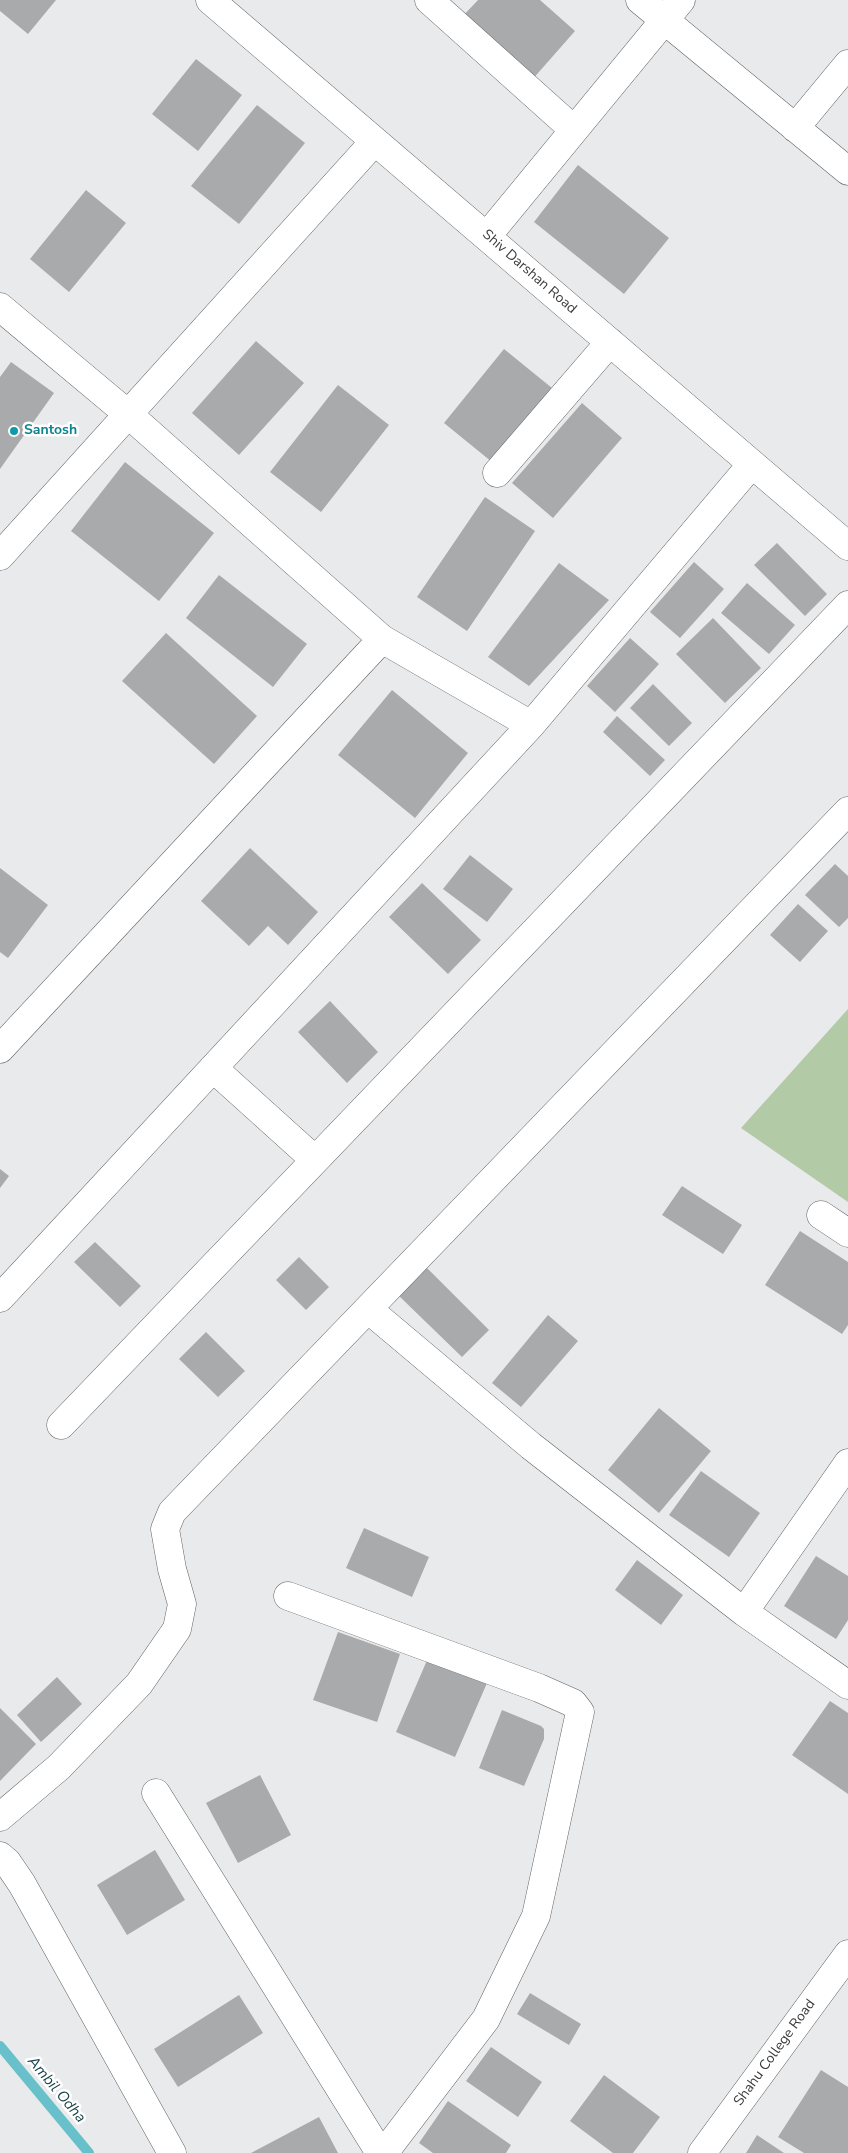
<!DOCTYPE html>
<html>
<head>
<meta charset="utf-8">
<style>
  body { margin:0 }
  canvas { display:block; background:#e9eaec }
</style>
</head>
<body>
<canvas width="848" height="2153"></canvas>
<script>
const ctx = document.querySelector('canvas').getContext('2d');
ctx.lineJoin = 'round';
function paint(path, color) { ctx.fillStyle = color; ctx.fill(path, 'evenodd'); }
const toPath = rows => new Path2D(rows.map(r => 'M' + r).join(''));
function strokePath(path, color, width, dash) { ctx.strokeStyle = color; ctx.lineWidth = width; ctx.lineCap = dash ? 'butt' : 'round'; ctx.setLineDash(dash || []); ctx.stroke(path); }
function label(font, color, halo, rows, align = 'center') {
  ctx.font = font + ' "Nunito Sans",sans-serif'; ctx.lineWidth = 5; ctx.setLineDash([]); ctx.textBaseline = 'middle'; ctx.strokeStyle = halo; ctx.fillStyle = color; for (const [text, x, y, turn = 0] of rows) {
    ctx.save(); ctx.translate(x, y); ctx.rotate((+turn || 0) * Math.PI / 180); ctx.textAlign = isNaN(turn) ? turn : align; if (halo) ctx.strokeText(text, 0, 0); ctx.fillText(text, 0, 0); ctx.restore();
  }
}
paint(toPath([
  [848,1009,848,1202,741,1128]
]), '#b3caa7');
strokePath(toPath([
  [0,2046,89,2153]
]), '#68c0ca', 10);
paint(toPath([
  [0,0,56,0,28,34,0,11],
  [478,0,540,0,575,31,531,81,461,18],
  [196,59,242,95,198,151,152,114],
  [257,105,305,143,239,224,191,186],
  [578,165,669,238,624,294,534,222],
  [86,190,126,223,69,292,30,259],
  [256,341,304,383,239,455,192,413],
  [504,349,552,388,492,462,444,423],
  [11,362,54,393,0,469,0,377],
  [338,385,389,425,321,512,270,472],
  [582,403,622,438,553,518,512,483],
  [125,462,214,533,159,601,71,531],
  [485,497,535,531,467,631,417,597],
  [777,543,827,594,805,616,754,565],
  [694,562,724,589,680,638,650,612],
  [559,563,609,600,529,686,488,657],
  [219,575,307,644,273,687,186,618],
  [747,583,795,625,769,654,721,613],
  [713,618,761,668,725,703,676,654],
  [166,633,257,716,214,764,122,681],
  [630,638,659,664,615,712,587,686],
  [653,684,692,723,669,746,630,708],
  [392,690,468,753,415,818,338,755],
  [617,716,665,760,650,776,603,732],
  [250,848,318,912,288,945,268,926,249,946,201,901],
  [470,855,513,889,487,922,443,889],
  [835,864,848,876,848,918,839,927,805,895],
  [0,868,48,905,8,958,0,952],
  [422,883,481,940,448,974,389,917],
  [798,904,828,931,800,962,770,935],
  [330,1001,378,1052,347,1083,298,1032],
  [0,1169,9,1176,0,1188],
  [682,1186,742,1225,723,1254,662,1215],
  [800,1231,848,1262,848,1325,842,1334,765,1285],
  [95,1242,141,1286,120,1307,74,1262],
  [299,1257,329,1287,306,1310,276,1280],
  [425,1266,489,1330,462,1357,397,1294],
  [548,1315,578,1341,521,1407,492,1383],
  [206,1332,245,1371,218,1397,179,1359],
  [659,1408,711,1451,659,1513,608,1470],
  [701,1471,760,1513,729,1557,669,1515],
  [364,1528,429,1557,412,1597,346,1568],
  [816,1556,848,1576,848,1620,836,1639,784,1606],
  [637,1560,683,1595,661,1625,615,1590],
  [338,1632,400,1654,377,1722,313,1700],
  [428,1658,487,1683,455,1757,396,1732],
  [57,1677,82,1704,41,1742,17,1715],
  [830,1701,848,1713,848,1794,792,1755],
  [0,1708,36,1744,0,1781],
  [502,1710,541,1726,544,1729,544,1739,524,1786,479,1768],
  [260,1775,291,1835,238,1863,206,1803],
  [155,1850,185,1900,127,1935,97,1885],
  [530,1993,581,2024,569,2045,517,2014],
  [239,1995,263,2033,178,2087,154,2049],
  [491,2047,542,2082,518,2117,466,2081],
  [821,2070,848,2087,848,2153,804,2153,778,2137],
  [604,2075,660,2117,633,2153,613,2153,570,2121],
  [448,2101,511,2145,506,2153,433,2153,419,2143],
  [319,2117,338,2153,251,2153],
  [757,2135,784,2153,746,2153]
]), '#a9aaac');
const minor = toPath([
  [210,0,848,546],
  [429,0,574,130],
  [640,0,848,171],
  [795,128,848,64],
  [487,236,681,0],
  [0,307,128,414,382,639,531,725,752,464],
  [497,473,610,342],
  [0,556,374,142],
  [0,1049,382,639],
  [213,1068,315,1160],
  [821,1215,848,1233],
  [0,1298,531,725],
  [368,1309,531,1446,744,1612,848,1685],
  [61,1425,848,605],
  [288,1596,539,1688,573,1703,580,1712,536,1916,486,2019,384,2153],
  [744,1612,848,1463],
  [156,1793,380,2153],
  [0,1817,59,1767,139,1684,177,1629,182,1604,172,1569,165,1529,172,1512,848,811],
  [0,1856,7,1862,22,1884,172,2153],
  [702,2153,848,1954]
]);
strokePath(minor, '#5f6061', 29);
strokePath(minor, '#fff', 28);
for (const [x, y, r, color] of [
  [14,431,5,"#0f9aa8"]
]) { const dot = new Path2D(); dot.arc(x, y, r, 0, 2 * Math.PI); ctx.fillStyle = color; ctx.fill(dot); strokePath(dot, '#fff', 2); }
label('14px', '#393a3a', '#fff', [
  ["Shiv Darshan Road",529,272,41],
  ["Shahu College Road",775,2053,-54]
]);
label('bold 14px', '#0d838f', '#fff', [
  ["Santosh",24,431]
], 'left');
label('italic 15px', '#1a4348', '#fff', [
  ["Ambil Odha",56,2090,50]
]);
</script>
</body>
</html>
